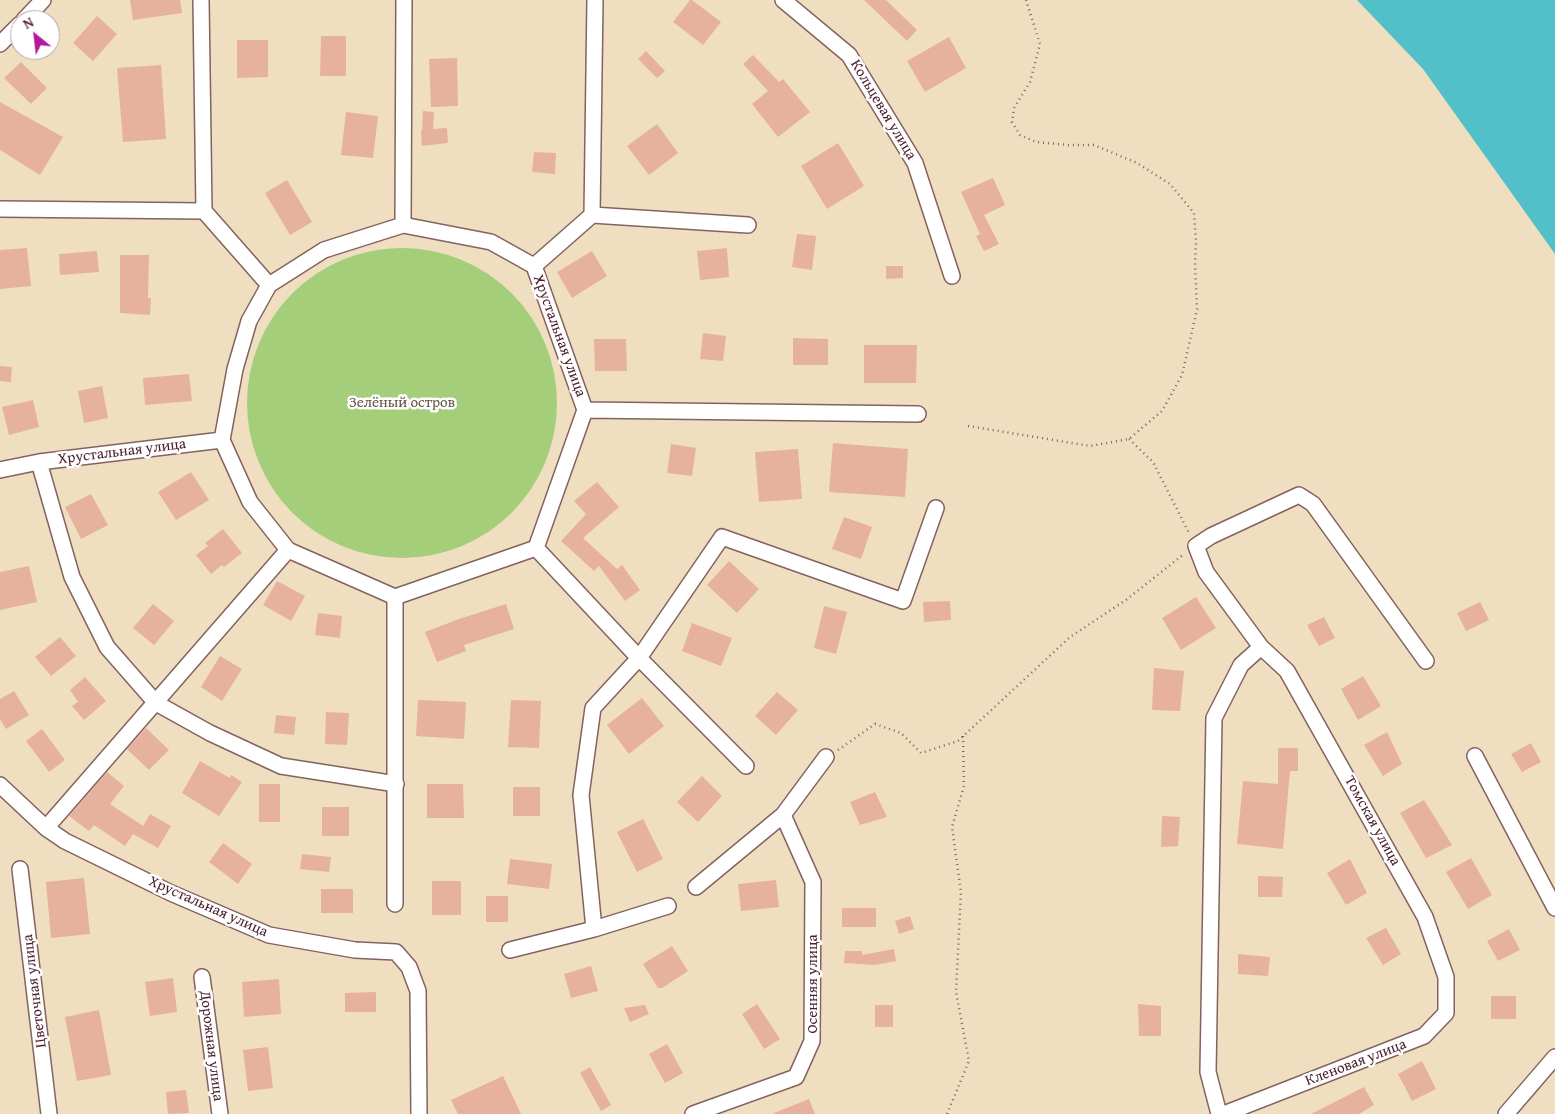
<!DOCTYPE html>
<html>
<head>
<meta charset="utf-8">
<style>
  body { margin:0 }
  #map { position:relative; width:1555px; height:1114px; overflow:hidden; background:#efdfc0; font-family:"Gentium Book Plus",serif }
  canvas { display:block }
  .north { position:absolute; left:10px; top:10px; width:50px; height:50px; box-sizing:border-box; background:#fff; border:1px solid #b7a5aa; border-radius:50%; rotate:331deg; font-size:14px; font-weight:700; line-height:20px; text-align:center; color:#4a1f2b }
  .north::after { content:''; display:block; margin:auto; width:18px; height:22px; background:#b5179e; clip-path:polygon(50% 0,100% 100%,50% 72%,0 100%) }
</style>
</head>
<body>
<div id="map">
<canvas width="1555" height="1114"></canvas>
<div class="north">N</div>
</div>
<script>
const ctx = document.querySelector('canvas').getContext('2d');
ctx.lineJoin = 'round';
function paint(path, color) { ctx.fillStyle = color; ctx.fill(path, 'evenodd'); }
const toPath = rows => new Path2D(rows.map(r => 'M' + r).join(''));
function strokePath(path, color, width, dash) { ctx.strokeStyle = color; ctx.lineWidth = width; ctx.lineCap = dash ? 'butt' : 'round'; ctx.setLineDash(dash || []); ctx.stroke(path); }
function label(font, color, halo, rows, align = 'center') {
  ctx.font = font + ' "Gentium Book Plus",serif'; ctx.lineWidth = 5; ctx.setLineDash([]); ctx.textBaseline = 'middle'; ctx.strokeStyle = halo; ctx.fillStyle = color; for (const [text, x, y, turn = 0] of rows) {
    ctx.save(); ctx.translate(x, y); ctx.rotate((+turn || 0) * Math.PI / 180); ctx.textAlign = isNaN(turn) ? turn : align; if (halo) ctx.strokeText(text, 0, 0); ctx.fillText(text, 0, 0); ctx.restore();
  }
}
paint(toPath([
  '247 403a155 155 0 1 1 310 0a155 155 0 1 1-310 0Z'
]), '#a5ce7a');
paint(toPath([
  [1357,0,1555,0,1555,254,1423,69]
]), '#52c0c8');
paint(toPath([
  [130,0,180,0,182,13,133,20],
  [690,0,692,0,721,22,703,45,673,22],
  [864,0,886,0,917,30,907,41],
  [97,16,117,34,93,61,73,43],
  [321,36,346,36,346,76,320,76],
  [949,37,966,68,925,92,907,61],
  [237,40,268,40,268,77,237,78],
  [646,51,665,71,657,78,638,59],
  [753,55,779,82,783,79,810,112,778,137,752,104,768,91,743,64],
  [457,58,458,106,431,107,429,59],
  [21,62,47,88,31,104,4,78],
  [161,65,166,139,123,142,117,68],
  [0,102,63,137,40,175,0,150],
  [423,111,434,112,433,129,447,128,448,143,422,146,421,131,422,131],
  [346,112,378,116,373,158,341,155],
  [657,124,678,153,649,175,627,146],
  [838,143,864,186,827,209,801,166],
  [534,152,556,153,555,174,532,172],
  [993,178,1005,205,984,215,999,244,984,251,976,236,980,234,961,192],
  [287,180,312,222,290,235,265,193],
  [797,234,816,236,812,270,792,267],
  [27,248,31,286,0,289,0,250],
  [727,248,729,277,700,280,697,251],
  [97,251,99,272,60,275,59,254],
  [592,251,607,276,572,298,557,272],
  [120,255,149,255,148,298,151,298,150,315,120,313],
  [886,266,903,266,903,278,886,279],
  [703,333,726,336,723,361,700,359],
  [793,338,828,339,828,365,793,365],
  [594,339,626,339,627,371,595,371],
  [864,345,917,345,916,383,864,383],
  [0,366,12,367,11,382,0,381],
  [189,374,192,401,145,405,143,378],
  [102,386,108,418,84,423,78,391],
  [33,400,39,427,9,435,2,407],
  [833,443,908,449,905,497,829,492],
  [671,444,696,448,692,476,667,473],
  [798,449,802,499,759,502,755,452],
  [191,472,209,500,176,520,158,492],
  [597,482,619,507,583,538,617,569,622,565,640,590,625,601,599,566,594,571,561,541,586,514,574,501],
  [91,494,108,525,81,539,65,507],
  [844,517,872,527,861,559,832,549],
  [223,529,242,553,224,567,222,565,211,574,196,555,208,546,205,543],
  [729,561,759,589,737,613,707,585],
  [29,566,37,602,0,610,0,572],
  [277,581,305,596,291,621,263,605],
  [1196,597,1216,628,1181,650,1162,618],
  [950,601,951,620,924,622,923,602],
  [1480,602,1489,620,1466,631,1457,613],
  [153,604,174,621,154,645,133,628],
  [506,604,514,629,464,645,466,651,437,662,425,632,459,619],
  [824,606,847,612,836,654,814,648],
  [318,613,342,616,340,638,315,635],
  [1324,617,1335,638,1319,646,1307,625],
  [692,623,732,638,721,666,682,651],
  [60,637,76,656,51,676,35,657],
  [220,656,242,669,222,701,201,687],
  [1154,668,1184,671,1180,711,1152,710],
  [1363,676,1381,706,1358,720,1341,689],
  [85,677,106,701,84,720,72,706,78,702,70,690],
  [14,691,29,715,6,729,0,719,0,699],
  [777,692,798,710,776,735,755,716],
  [642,698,664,726,629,754,607,725],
  [418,700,466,702,464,739,416,736],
  [511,700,541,701,539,748,508,747],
  [326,712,349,713,347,745,325,744],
  [276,715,296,717,294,735,274,733],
  [146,728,169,750,149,770,127,749],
  [42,729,65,760,49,772,26,741],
  [1387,732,1402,764,1383,776,1364,745],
  [1531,743,1541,762,1522,772,1511,754],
  [1278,748,1298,748,1298,771,1290,771,1283,849,1237,844,1243,781,1278,784],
  [200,761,230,778,231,775,242,782,219,816,182,793],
  [107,772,124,786,110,804,143,826,150,814,171,826,158,848,133,834,125,846,94,825,89,831,69,816],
  [702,776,722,796,698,822,677,802],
  [259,784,280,784,280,822,259,822],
  [427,784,463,784,464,818,427,818],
  [513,787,540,787,540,816,513,816],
  [875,792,887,817,860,825,850,802],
  [1424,800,1452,845,1426,858,1400,813],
  [322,807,349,807,349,836,322,836],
  [1162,816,1180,817,1178,846,1161,847],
  [643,819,663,859,637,872,617,832],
  [223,843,252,864,238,884,209,862],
  [302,854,331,857,329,872,300,869],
  [1471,858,1492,895,1468,909,1446,872],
  [510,859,552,864,549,889,507,884],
  [1350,859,1367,893,1346,905,1327,873],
  [1258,876,1283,877,1282,897,1258,897],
  [84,878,90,934,51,938,46,882],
  [776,880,779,907,741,911,738,884],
  [432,881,461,881,461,915,432,915],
  [321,889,353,889,353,913,321,913],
  [486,896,508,896,508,922,486,922],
  [842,908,876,908,876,927,842,927],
  [910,916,914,929,899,934,895,921],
  [1386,928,1401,954,1383,965,1366,938],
  [1509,929,1520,950,1498,961,1487,941],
  [672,946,688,971,662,988,658,988,643,964],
  [894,949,896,961,875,965,844,963,845,951,862,951,862,955],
  [1238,954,1270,957,1268,976,1238,974],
  [591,966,598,991,571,998,564,974],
  [173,978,177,1012,150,1016,145,982],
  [279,979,281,1014,244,1017,242,982],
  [376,992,376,1012,345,1012,345,993],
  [1491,996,1516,996,1516,1019,1491,1019],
  [757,1004,780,1039,764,1049,742,1014],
  [1138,1004,1161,1006,1161,1036,1139,1036],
  [645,1005,649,1014,630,1022,624,1008],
  [875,1005,893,1005,893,1027,875,1027],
  [99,1010,111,1075,77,1081,65,1017],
  [667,1044,683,1073,665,1083,649,1054],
  [268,1047,273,1088,248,1091,243,1050],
  [1422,1061,1436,1089,1412,1101,1398,1074],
  [590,1067,611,1105,601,1111,580,1073],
  [503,1076,521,1114,458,1114,451,1100],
  [1364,1087,1374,1105,1359,1114,1311,1114],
  [186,1090,189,1113,168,1114,166,1092],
  [809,1099,815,1114,774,1114,774,1113]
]), '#e7b1a0');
const minor = toPath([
  [201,0,204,211,269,285],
  [783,0,849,55,915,163,952,276],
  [24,20,43,0],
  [0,44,20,24],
  [0,209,204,211],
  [592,215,595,0],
  [403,225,491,242,534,266,585,410,536,548,395,597,288,550,250,502,222,440,235,369,249,321,269,285,324,250,403,225],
  [403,225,404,0],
  [534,266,592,215,748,225],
  [585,410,918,414],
  [222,440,39,462,72,577,107,647,156,703,210,733,281,766,396,784],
  [0,470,39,462],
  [536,548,639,658,746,766],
  [1475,756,1555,908],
  [0,785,46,828,65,841,171,893,269,935,355,950,396,952,409,967,418,991,419,1114],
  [46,828,288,550],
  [20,869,49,1114],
  [696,887,783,815,826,757],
  [395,904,395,597],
  [594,929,581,795,593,708,639,658,722,537,903,601,936,508],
  [510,950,594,929,668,906],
  [202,977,220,1114],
  [693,1114,796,1077,812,1041,813,882,783,815],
  [1219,1114,1208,1072,1214,718,1241,665,1261,647,1206,572,1196,546,1211,536,1299,495,1313,504,1426,661],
  [1224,1114,1424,1036,1446,1013,1446,977,1425,917,1287,671,1261,647],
  [1506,1114,1555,1057]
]);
strokePath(minor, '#84625f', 18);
strokePath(toPath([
  [968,426,1090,446,1129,439,1162,411,1182,375,1197,309,1195,265,1196,241,1194,213,1170,184,1137,163,1094,145,1068,145,1036,142,1020,135,1012,122,1014,108,1030,82,1040,44,1026,0],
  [1129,439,1153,462,1189,533],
  [838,750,875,724,901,733,921,753,958,741,1070,637,1126,600,1184,554],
  [947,1114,969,1061,956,992,961,892,952,827,964,786,963,736]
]), '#84625f', 2.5, [1, 4]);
strokePath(minor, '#fff', 15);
label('15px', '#4a1f2b', '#fff', [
  ["Кольцевая улица",883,110,59],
  ["Хрустальная улица",559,336,70],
  ["Хрустальная улица",122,452,-7],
  ["Томская улица",1372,821,61],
  ["Хрустальная улица",208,907,24],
  ["Осенняя улица",813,984,-90],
  ["Цветочная улица",35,991,-97],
  ["Дорожная улица",211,1046,83],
  ["Кленовая улица",1356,1063,-21]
]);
label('15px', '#655443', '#fff', [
  ["Зелёный остров",402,403]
]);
</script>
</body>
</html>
